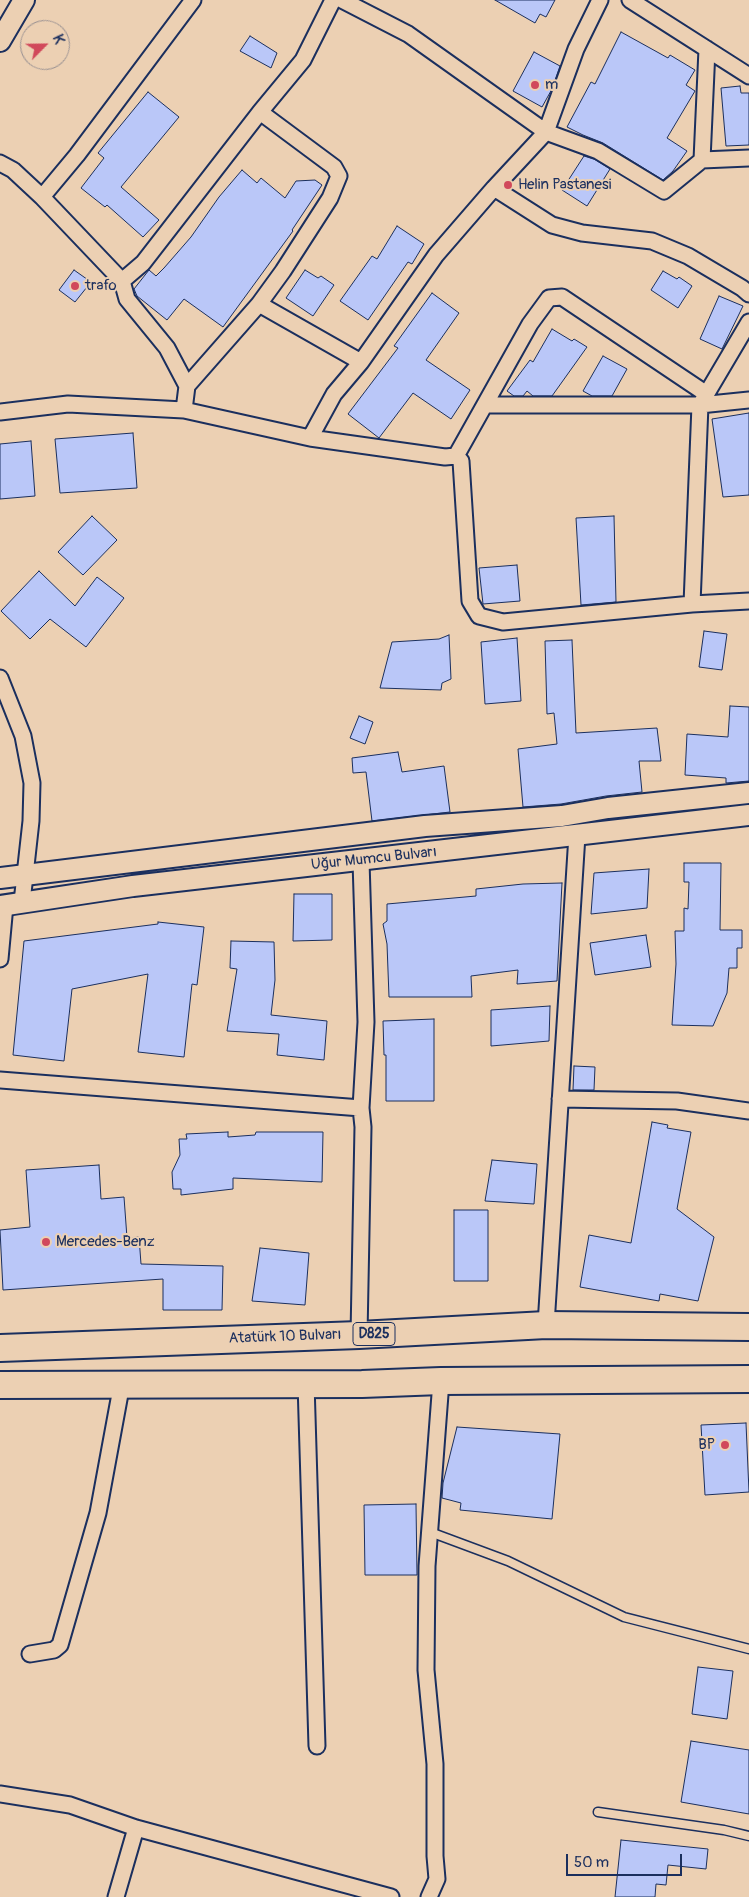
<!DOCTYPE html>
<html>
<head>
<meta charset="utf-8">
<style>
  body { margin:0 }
  #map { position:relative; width:749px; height:1897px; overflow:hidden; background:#ecd0b3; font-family:Pangolin,sans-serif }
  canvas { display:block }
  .north { position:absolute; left:20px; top:20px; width:50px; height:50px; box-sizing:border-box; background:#ecd0b3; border:1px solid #989091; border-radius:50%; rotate:67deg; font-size:14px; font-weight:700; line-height:20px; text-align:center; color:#1b2f5e }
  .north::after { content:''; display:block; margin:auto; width:18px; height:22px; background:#d1495b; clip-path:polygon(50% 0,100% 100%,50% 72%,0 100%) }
  .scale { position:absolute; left:566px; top:1854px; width:116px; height:22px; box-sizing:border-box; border:2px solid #1b2f5e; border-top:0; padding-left:6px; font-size:15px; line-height:18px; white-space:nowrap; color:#1b2f5e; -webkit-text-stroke:4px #ecd0b3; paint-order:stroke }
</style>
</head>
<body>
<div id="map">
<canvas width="749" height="1897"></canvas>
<div class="north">K</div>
<div class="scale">50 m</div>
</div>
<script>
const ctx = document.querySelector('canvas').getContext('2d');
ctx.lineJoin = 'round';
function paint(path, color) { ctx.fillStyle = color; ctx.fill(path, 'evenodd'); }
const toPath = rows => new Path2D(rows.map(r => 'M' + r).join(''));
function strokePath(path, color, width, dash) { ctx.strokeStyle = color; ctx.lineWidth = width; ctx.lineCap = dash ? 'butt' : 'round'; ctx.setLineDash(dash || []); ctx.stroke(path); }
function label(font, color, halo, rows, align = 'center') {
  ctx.font = font + ' Pangolin,sans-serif'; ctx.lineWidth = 4; ctx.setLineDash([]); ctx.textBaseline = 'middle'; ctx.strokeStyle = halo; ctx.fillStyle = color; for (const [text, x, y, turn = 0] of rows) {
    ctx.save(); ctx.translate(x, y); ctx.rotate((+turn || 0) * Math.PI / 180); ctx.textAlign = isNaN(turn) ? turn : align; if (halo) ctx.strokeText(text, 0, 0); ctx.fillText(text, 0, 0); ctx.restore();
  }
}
const building = toPath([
  [495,0,555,0,546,17,540,14,535,23,495,0],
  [621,32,668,58,670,55,695,70,686,85,695,91,667,138,687,151,673,171,663,180,603,143,583,135,567,127,591,82,595,84,621,32],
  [250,36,277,53,271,68,240,51,250,36],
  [534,52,560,66,552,89,542,107,513,91,534,52],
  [740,86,741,93,749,93,749,145,726,146,721,88,740,86],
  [148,92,179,117,121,187,159,220,143,237,107,205,105,207,81,188,104,158,98,153,148,92],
  [584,156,594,159,610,169,587,206,562,190,584,156],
  [242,170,257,183,261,178,285,198,296,181,315,180,322,185,292,230,293,231,223,327,184,299,167,320,137,296,134,289,149,270,156,276,164,268,191,237,219,197,242,170],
  [397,226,424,244,412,264,408,262,368,320,340,301,372,256,377,259,397,226],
  [74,270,91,282,75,302,59,290,74,270],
  [305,270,318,278,321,276,334,285,313,316,286,298,305,270],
  [663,271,677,279,679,277,692,286,678,308,651,290,663,271],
  [432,293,459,313,426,360,470,390,451,419,413,393,379,438,348,414,398,348,394,346,432,293],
  [719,296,743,306,722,349,700,339,719,296],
  [552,329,572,341,574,339,587,347,552,396,533,396,527,391,523,396,514,396,507,391,530,360,533,362,552,329],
  [603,356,627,369,612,396,592,396,583,391,603,356],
  [749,413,749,495,723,497,712,419,749,413],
  [133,433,137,488,60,493,55,439,133,433],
  [31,441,35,496,0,499,0,444,31,441],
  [92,516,117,540,83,575,58,552,92,516],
  [614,516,616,602,581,605,576,518,614,516],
  [517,565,520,601,483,604,479,568,517,565],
  [39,571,75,606,97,577,124,598,86,647,50,619,30,639,1,611,39,571],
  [704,631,727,634,722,670,699,667,704,631],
  [449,635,451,679,442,683,441,690,380,688,392,642,439,639,449,635],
  [517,638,521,701,485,704,481,642,517,638],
  [572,640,576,733,657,728,661,761,639,761,642,792,606,796,561,804,523,807,518,749,557,744,554,713,547,714,545,641,572,640],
  [730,706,749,707,749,781,726,783,726,778,685,775,687,734,728,737,730,706],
  [359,716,373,722,365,744,350,738,359,716],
  [398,752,402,772,444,766,450,812,372,821,366,772,353,773,352,758,398,752],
  [684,863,721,863,720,930,742,930,742,948,737,948,737,968,729,968,727,993,713,1026,672,1025,676,964,675,931,684,931,684,908,688,909,689,882,684,882,684,863],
  [649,869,647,908,591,914,594,873,649,869],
  [562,883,557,981,517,984,518,970,471,976,472,997,389,997,387,944,383,924,387,921,387,904,476,896,476,889,523,884,562,883],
  [294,894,332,894,332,940,293,941,294,894],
  [158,922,204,927,197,985,192,984,184,1057,138,1052,148,974,72,989,64,1061,13,1055,24,941,158,924,158,922],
  [646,935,651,967,595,975,590,943,646,935],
  [231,941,274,942,275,980,271,1015,327,1021,324,1060,277,1055,279,1034,227,1031,237,969,230,968,231,941],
  [550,1006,549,1041,491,1046,491,1010,550,1006],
  [434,1019,434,1101,386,1101,386,1055,384,1055,383,1021,434,1019],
  [574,1066,595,1067,594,1090,573,1090,574,1066],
  [652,1122,668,1125,667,1128,691,1132,677,1209,714,1237,698,1301,660,1294,659,1301,580,1287,589,1235,631,1243,652,1122],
  [228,1132,228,1137,255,1135,256,1132,323,1132,322,1182,233,1178,233,1189,181,1195,181,1189,173,1189,172,1172,180,1155,179,1139,187,1139,186,1134,228,1132],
  [492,1160,537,1164,534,1204,485,1201,492,1160],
  [99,1165,101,1199,124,1197,127,1238,139,1237,141,1264,223,1266,222,1310,163,1310,163,1279,3,1290,0,1230,30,1227,26,1170,99,1165],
  [454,1210,488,1210,488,1281,454,1281,454,1210],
  [260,1248,309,1253,305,1305,252,1301,260,1248],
  [746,1423,749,1492,705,1495,701,1425,746,1423],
  [457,1427,560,1434,552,1519,460,1510,461,1503,442,1498,443,1483,457,1427],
  [416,1504,417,1575,365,1575,364,1505,416,1504],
  [698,1667,733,1671,727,1719,692,1714,698,1667],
  [691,1741,749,1750,749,1814,681,1802,691,1741],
  [621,1840,708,1849,706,1869,668,1865,666,1885,656,1884,655,1897,615,1897,621,1840]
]);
paint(building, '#bac7f8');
strokePath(building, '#1b2f5e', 1);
const lane = toPath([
  [430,1532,508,1561,624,1617,749,1649],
  [598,1812,724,1830,749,1836]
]);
const street = toPath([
  [342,0,408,34,546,132,598,151,664,191,702,160,749,158],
  [630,0,749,76],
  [702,160,707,49],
  [0,163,13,170,42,197,122,281],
  [494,188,552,225,582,233,652,241,688,256,742,288,749,294],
  [42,197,77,155,193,0],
  [259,304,361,362],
  [187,386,167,348,127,299,122,281,143,263,260,112],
  [486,405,700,405,749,400],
  [184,410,187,386,259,304,283,271,330,198,339,176,334,167,260,112,303,60,333,0],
  [0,412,68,404,184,410,310,438,445,457,456,456,461,461,470,601,479,616,503,622,692,604,749,601],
  [310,438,334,394,361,362,436,255,494,188,546,132,576,49,600,0],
  [456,456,530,324,549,298,562,297,705,393],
  [692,604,700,405,749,322],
  [0,678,23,736,32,783,31,821,22,902],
  [0,959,5,905],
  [0,1080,361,1108],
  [560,1099,677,1101,749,1111],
  [546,1325,577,835],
  [359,1335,363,1127,361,1108,366,1022,361,861],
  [306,1383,317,1746],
  [30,1654,54,1650,60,1645,98,1513,122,1383],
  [0,1794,70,1805,136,1828,391,1897],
  [116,1897,136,1828],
  [429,1897,437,1879,435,1856,435,1764,426,1670,427,1566,441,1381]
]);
const secondary = toPath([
  [0,41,24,0],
  [0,878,425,826,562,816,608,808,749,793],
  [0,906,133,886,749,815]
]);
const highway = toPath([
  [0,1348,359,1335,546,1325,749,1327],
  [0,1385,362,1384,441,1381,749,1379]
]);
strokePath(lane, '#1b2f5e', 11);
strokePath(street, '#1b2f5e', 19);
strokePath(secondary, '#1b2f5e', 24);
strokePath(highway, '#1b2f5e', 30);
strokePath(lane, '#ecd0b3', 8);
strokePath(street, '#ecd0b3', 15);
strokePath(secondary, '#ecd0b3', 20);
strokePath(highway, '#ecd0b3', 26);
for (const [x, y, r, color] of [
  [535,85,5,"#d1495b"],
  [508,185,5,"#d1495b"],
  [75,286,5,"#d1495b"],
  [46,1242,5,"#d1495b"],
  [725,1445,5,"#d1495b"]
]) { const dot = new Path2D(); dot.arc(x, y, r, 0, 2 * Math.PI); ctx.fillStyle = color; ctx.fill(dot); strokePath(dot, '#ecd0b3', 2); }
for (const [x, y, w] of [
  [374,1334,42]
]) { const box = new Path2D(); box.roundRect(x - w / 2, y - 11.5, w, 23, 4); ctx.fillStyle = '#ecd0b3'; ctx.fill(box); strokePath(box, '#1b2f5e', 1); }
label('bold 14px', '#1b2f5e', null, [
  ["D825",374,1334]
]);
label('15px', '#1b2f5e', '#ecd0b3', [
  ["m",545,85],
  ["Helin Pastanesi",518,185],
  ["trafo",85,286],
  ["Mercedes-Benz",56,1242],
  ["BP",715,1445,"right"]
], 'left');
label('15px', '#1b2f5e', '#ecd0b3', [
  ["Uğur Mumcu Bulvarı",374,859,-6],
  ["Atatürk 10 Bulvarı",285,1337,-2]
]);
</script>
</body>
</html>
